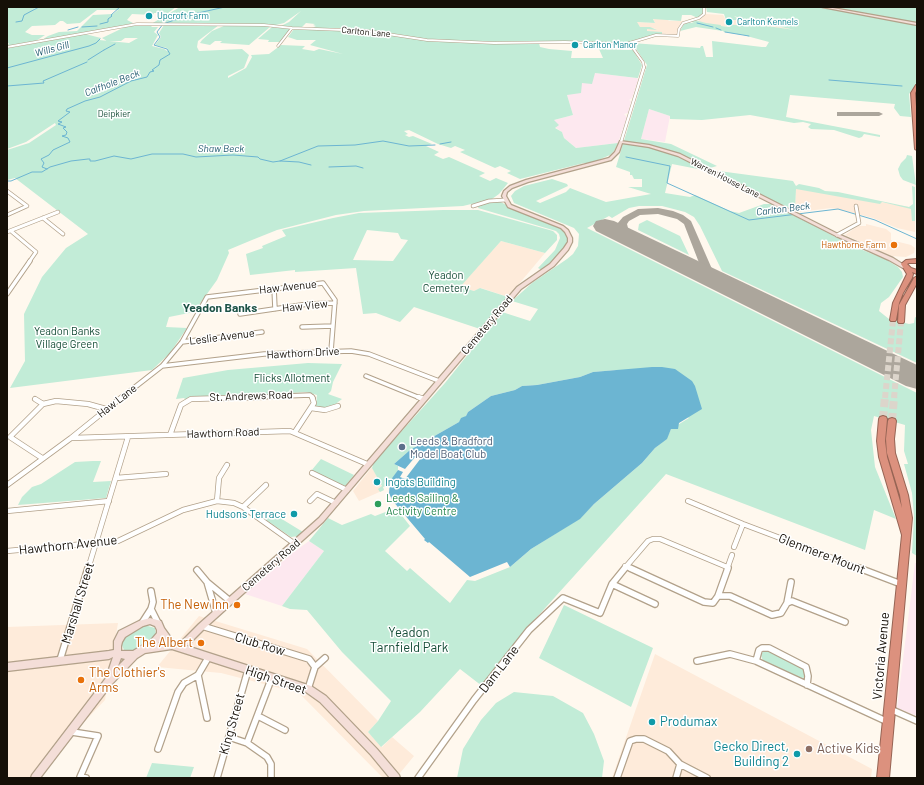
<!DOCTYPE html>
<html>
<head>
<meta charset="utf-8">
<style>
  body { margin:0 }
  #map { position:relative; width:924px; height:785px; overflow:hidden; background:#fff8ee; font-family:Barlow,sans-serif }
  canvas { display:block }
  .frame { position:absolute; inset:0; border:8px solid #150f07; pointer-events:none }
</style>
</head>
<body>
<div id="map">
<canvas width="924" height="785"></canvas>
<div class="frame"></div>
</div>
<script>
const ctx = document.querySelector('canvas').getContext('2d');
ctx.lineJoin = 'round';
function paint(path, color) { ctx.fillStyle = color; ctx.fill(path, 'evenodd'); }
const toPath = rows => new Path2D(rows.map(r => 'M' + r).join(''));
function strokePath(path, color, width, dash) { ctx.strokeStyle = color; ctx.lineWidth = width; ctx.lineCap = dash ? 'butt' : 'round'; ctx.setLineDash(dash || []); ctx.stroke(path); }
function label(font, color, halo, rows, align = 'center') {
  ctx.font = font + ' Barlow,sans-serif'; ctx.lineWidth = 3; ctx.setLineDash([]); ctx.textBaseline = 'middle'; ctx.strokeStyle = halo; ctx.fillStyle = color; for (const [text, x, y, turn = 0] of rows) {
    ctx.save(); ctx.translate(x, y); ctx.rotate((+turn || 0) * Math.PI / 180); ctx.textAlign = isNaN(turn) ? turn : align; if (halo) ctx.strokeText(text, 0, 0); ctx.fillText(text, 0, 0); ctx.restore();
  }
}
paint(toPath([
  [706,14,723,15,726,20,743,20,745,24,767,24,796,30,761,26,732,25,729,27,721,26,721,25,712,25,698,21],
  [653,18,667,19,669,21,683,21,679,26,678,36,647,31,647,29,657,29,640,27,636,22,655,23],
  [796,187,915,208,915,232,897,228,873,218,841,210,831,208,799,212,795,210],
  [866,224,886,229,891,233,891,240,911,245,915,248,914,253,906,257,891,256,845,235,858,226,866,226],
  [501,241,545,253,508,297,481,288,474,291,459,287],
  [372,467,384,490,359,501,353,491],
  [199,616,307,649,378,721,368,732,382,747,392,737,414,756,396,778,383,778,299,693,221,673,157,667],
  [118,623,105,700,31,778,7,778,7,627],
  [655,654,872,769,871,778,612,778]
]), '#feebda');
paint(toPath([
  [595,73,637,78,638,80,632,98,629,100,631,101,628,113,624,114,627,117,618,143,576,148,564,138,562,132,555,127,554,120,573,115,567,95],
  [649,109,670,116,665,142,641,139],
  [309,541,324,551,282,606,245,594,290,555],
  [915,563,917,563,917,716,897,708]
]), '#fde8ef');
paint(toPath([
  [7,7,38,7,32,10,40,7,176,7,168,13,154,13,153,15,132,14,127,20,133,23,127,25,61,39,85,34,101,38,99,40,129,43,138,38,125,38,121,41,107,41,102,38,127,26,152,26,151,27,158,27,154,32,158,35,152,46,164,49,167,51,168,51,167,48,155,45,161,37,159,33,164,25,151,24,180,7,703,7,704,13,698,18,691,15,682,15,681,21,653,19,655,23,637,22,640,27,650,27,657,30,647,29,647,31,662,32,662,35,626,44,561,41,467,42,425,39,389,33,428,40,493,43,539,43,540,47,549,49,572,51,571,58,603,58,599,49,633,50,642,65,638,78,637,78,595,73,592,84,582,83,581,93,567,95,573,115,554,120,559,125,555,128,562,132,564,138,576,148,618,143,614,151,610,155,589,164,584,163,520,179,507,173,511,171,500,166,495,168,460,152,465,150,455,146,451,148,438,144,409,130,404,131,408,134,405,135,409,137,413,136,432,144,426,146,439,152,434,155,443,159,449,157,485,173,479,176,490,181,496,178,508,183,499,194,492,199,463,206,364,211,336,215,277,230,252,240,228,250,229,253,217,280,194,312,169,317,166,327,187,328,170,353,152,370,10,388,25,361,24,314,42,277,66,248,88,234,15,178,7,180,7,150,29,143,56,125,55,123,26,142,7,149,7,48,37,43,48,36,59,32,77,31,93,15,113,14,118,10,97,10,80,23,67,24,63,21,60,21,55,25,32,26,25,32,32,35,45,35,33,43,7,47,9,43,7,43],
  [301,11,289,22,281,26,301,28,306,23,315,24,313,25,316,26,312,28,356,28,388,33,342,29,294,29,288,37,297,40,316,40,310,45,343,54,319,49,314,51,302,49,305,46,281,45,269,54,251,55,252,57,246,68,228,78,228,76,244,68,249,55,242,49,199,51,197,47,198,41,219,25,190,24,276,25,284,23],
  [706,7,818,7,917,25,917,83,909,94,911,117,900,116,894,108,895,104,790,95,786,117,880,135,880,137,864,134,862,137,859,138,834,130,811,129,808,127,811,124,803,122,794,123,750,115,702,120,670,119,670,116,649,109,641,139,671,144,717,166,703,170,672,164,665,193,690,197,695,195,730,211,739,213,764,204,772,204,853,246,887,260,898,267,902,272,903,277,889,297,881,303,879,311,889,319,909,324,914,323,915,317,917,318,917,363,722,271,700,226,694,217,685,212,662,206,639,206,629,208,612,218,609,216,587,228,917,393,917,556,912,553,914,516,912,493,904,464,908,464,904,451,905,425,874,416,871,430,875,467,896,519,874,510,865,550,666,474,528,627,482,686,460,669,420,712,381,747,368,732,378,721,391,701,342,652,307,610,290,609,282,606,324,551,309,541,328,518,342,525,371,514,375,516,396,508,410,526,385,551,407,571,410,568,450,603,467,580,475,581,510,567,531,549,579,519,594,504,642,463,655,448,666,439,671,429,689,418,617,370,593,372,580,377,537,385,522,386,515,390,491,396,468,412,466,416,459,422,410,450,394,464,398,466,398,470,389,485,383,487,384,490,380,492,378,489,382,486,372,468,374,462,445,383,502,312,530,321,538,309,512,301,532,283,567,259,573,254,578,246,579,234,574,228,514,203,511,196,515,191,524,186,552,179,567,184,568,186,536,201,540,203,566,192,570,188,606,202,651,194,628,187,642,187,642,179,634,179,632,175,630,175,630,172,616,167,647,65,632,43,700,48,701,46,703,46,706,57,713,57,712,41,762,47,766,47,769,42,743,35,724,32,723,31,696,27,680,31,685,22,694,23,690,21,695,20,706,23,721,25,721,26,729,27,732,25,760,25,795,30,767,24,751,24,750,22,744,21,740,18,734,16,740,20,726,20,724,14,707,12],
  [829,7,917,7,917,23,863,13],
  [226,25,263,25,270,27,249,45,220,43,222,41,215,41,210,45,200,43,202,40,212,31],
  [272,27,291,29,280,42,268,42,269,40,258,39],
  [907,155,912,156,916,185,903,180,900,176,898,169,901,163,906,158],
  [719,171,786,180,793,181,796,186,799,184,819,188,825,191,838,192,909,207,913,204,912,186,915,187,915,221,912,221,911,209,882,202,880,204,796,189,795,210,792,211,720,174],
  [499,201,517,211,547,221,561,228,566,234,568,237,566,245,549,265,542,270,538,268,555,250,560,238,559,234,556,231,478,208,479,205,487,202],
  [443,210,478,210,553,231,557,235,557,240,545,253,501,241,460,287,474,291,480,288,508,297,480,329,414,307,400,322,376,313,363,314,356,268,295,272,295,270,250,275,246,254,263,248,262,246,286,236,282,230,333,218,359,213],
  [367,230,398,233,401,239,408,240,393,261,353,260],
  [647,220,680,236,689,255,638,230,639,224],
  [308,363,342,364,333,382,331,391,328,394,342,399,333,406,328,408,318,407,316,406,317,395,306,392,195,399,187,401,184,398,176,399,183,378,228,370],
  [321,459,354,475,345,486,311,471],
  [93,461,101,461,93,482,111,481,106,498,18,505,22,497,32,487,41,484,75,462],
  [272,513,303,532,299,536,291,537,266,520],
  [564,605,653,648,631,707,539,658],
  [144,626,148,626,155,628,156,635,150,643,132,651,124,650,121,643,125,637],
  [763,651,769,651,801,667,804,670,805,677,799,679,763,661,761,655],
  [514,692,553,696,583,713,594,734,604,761,602,778,457,778,463,749,481,720,496,703],
  [152,763,194,767,190,778,146,778]
]), '#c2ecd7');
paint(toPath([
  [652,367,662,367,675,369,692,381,695,386,702,409,679,423,678,429,671,429,667,439,655,448,642,463,594,504,580,519,531,549,510,567,507,562,470,577,429,542,428,543,424,540,425,539,392,500,389,493,390,481,398,470,403,472,400,477,405,479,421,458,416,456,405,469,394,464,410,450,459,422,461,418,466,416,468,412,491,396,515,390,522,386,537,385,580,377,593,372]
]), '#6cb5d2');
strokePath(toPath([
  [16,22,22,21,24,15,39,7],
  [697,23,713,27],
  [100,24,108,22,108,19,112,16,111,15,120,7],
  [82,27,97,26],
  [716,28,721,30],
  [68,30,78,27],
  [725,32,749,36],
  [104,50,115,44],
  [88,60,104,50],
  [7,68,89,46,96,43,100,39],
  [829,80,902,86],
  [7,86,44,83,43,81,87,62],
  [440,144,451,142],
  [626,157,670,166,667,183,749,220,838,209,875,220,917,239],
  [280,161,299,162,311,165],
  [329,167,356,166,363,168],
  [47,169,42,167,44,163,41,159,49,155,53,150,70,142,68,138,62,136,66,135,67,132,63,128,66,127,58,124,62,122,58,121,70,112,66,111,67,109,85,101,100,97,131,81,147,77,150,72,154,71,152,70,159,65,160,60,170,54,167,49,154,45,160,37,157,32,163,24,189,15,225,7],
  [7,181,11,181,32,172,42,172,50,167,71,161,88,159,90,159,90,161,95,161,114,156,131,159,152,154,183,154,196,157,233,155,258,157,260,159,273,162,280,161,318,146,355,145,383,141,409,146,435,145]
]), '#6cb5d2', 1);
paint(toPath([
  [837,112,879,112,883,114,879,116,837,116,837,112],
  [658,208,673,211,683,215,691,221,712,269,732,284,733,286,732,288,724,288,703,273,684,224,677,219,658,214,640,215,629,221,627,224,629,232,640,241,635,244,631,243,619,233,617,224,623,217,638,209,658,208]
]), '#aca69c');
paint(toPath([
  [605,219,614,221,917,365,917,389,906,386,596,231,593,226,596,221,605,219]
]), '#aca69c');
strokePath(toPath([
  [885,398,893,320],
  [894,398,901,322]
]), '#dcd5cb', 6, [6, 3]);
strokePath(toPath([
  [883,419,885,397],
  [892,421,894,397]
]), '#dcd5cb', 8, [8, 4]);
const streetFar5 = toPath([
  [630,44,643,62,644,68],
  [278,46,292,28],
  [7,47,137,24,264,25,292,28,368,31,427,40,494,43,565,42,626,44,656,35,678,36,679,29,683,23,699,18,704,14,704,7]
]);
const streetFar4 = toPath([
  [621,142,644,67]
]);
const streetFar3 = toPath([
  [7,191,27,206,7,215],
  [473,206,489,201,505,200],
  [43,218,63,234],
  [11,231,36,252,29,262],
  [7,232,58,212],
  [837,235,859,223,856,206]
]);
const streetFar2 = toPath([
  [274,288,275,309],
  [7,294,30,261],
  [240,314,308,304,335,303],
  [302,327,333,326],
  [182,342,262,332],
  [162,366,264,354,351,351,369,354,439,381],
  [366,376,420,398],
  [121,398,162,366,182,342,207,297,323,283,335,300,331,351],
  [235,398,310,395,313,398]
]);
const streetFar1 = toPath([
  [418,397,424,399],
  [35,399,43,404],
  [311,408,325,410,338,406],
  [295,432,314,403,312,397],
  [170,435,181,405,191,399,265,397],
  [72,438,290,431,367,464],
  [42,458,10,437,43,404,56,401,88,404,106,409],
  [312,473,347,490],
  [116,478,166,474],
  [7,485,71,438,122,397],
  [217,501,219,478,227,465],
  [310,501,317,494,336,503],
  [688,501,743,524,862,569],
  [243,507,266,485],
  [7,511,109,501],
  [734,547,743,524],
  [7,551,118,541,183,510,217,501,234,503,243,507,295,544],
  [625,566,632,569],
  [88,569,128,437],
  [624,569,648,541,653,539,660,539,727,567],
  [727,569,732,555]
]);
const street = toPath([
  [630,568,704,602,713,603,718,596,728,568],
  [859,568,901,584],
  [197,570,207,582,216,613],
  [207,582,230,601],
  [612,584,655,604],
  [718,596,730,596,772,615,781,613,787,603,792,601,845,622],
  [787,603,791,582],
  [151,609,158,623],
  [142,623,151,609,153,602,151,591],
  [202,626,309,659,315,667,308,689],
  [60,660,88,568],
  [697,661,730,654,756,661,888,722],
  [756,661,759,650,762,648,769,648,806,667,808,676,807,685],
  [315,667,325,658],
  [890,709,917,721],
  [258,716,285,730],
  [207,718,198,675,208,658],
  [72,732,98,736,80,777,86,778],
  [229,737,247,743,267,757,271,764,271,778],
  [247,743,272,677],
  [158,749,178,692,184,683,198,675],
  [217,778,248,670],
  [418,778,474,700,529,630,563,598,600,613,612,584,625,568],
  [617,778,630,741,636,739,644,739,668,751,680,764],
  [676,778,680,764,707,778]
]);
const secondary = toPath([
  [822,7,827,7,917,23,917,25,822,7],
  [620,141,649,145,680,154,838,234,893,258,907,267,907,268,903,268,889,260,836,236,678,156,649,147,622,143,619,152,611,160,528,182,512,188,507,192,506,196,511,205,563,226,568,230,572,238,572,242,568,250,554,266,521,289,323,522,205,628,187,646,311,686,326,696,377,749,399,775,400,778,390,778,371,755,320,702,306,692,172,649,145,653,137,658,112,684,40,778,31,778,32,775,106,678,113,657,109,659,7,671,7,663,109,651,114,650,114,641,119,631,139,621,150,618,161,621,164,628,174,642,179,644,199,624,319,518,517,287,550,264,564,248,568,242,568,238,565,232,561,228,508,207,502,196,504,191,510,186,526,180,609,158,615,152,620,141],
  [150,624,155,626,157,630,157,633,151,640,133,651,121,651,121,646,122,642,125,637,143,626,150,624],
  [162,638,165,642,158,643,162,638],
  [121,658,125,659,118,666,121,658]
]);
const highway = toPath([
  [916,85,917,85,917,89,915,93,917,120,917,150,915,149,911,93,916,85],
  [917,259,917,263,909,263,907,264,911,268,917,270,917,274,912,272,913,274,912,278,903,293,899,303,896,320,895,321,891,321,890,320,893,303,907,274,901,264,906,260,917,259],
  [917,276,917,283,905,305,904,322,903,323,899,323,898,322,899,305,914,278,917,276],
  [883,416,886,417,887,419,885,441,887,457,902,508,900,495,887,453,886,439,888,421,889,419,892,418,895,419,896,421,894,439,895,453,908,495,912,518,889,778,877,778,902,535,879,457,877,441,879,419,880,417,883,416]
]);
strokePath(streetFar5, '#b2a18a', 3);
strokePath(streetFar4, '#b2a18a', 3.5);
strokePath(streetFar3, '#b2a18a', 4.5);
strokePath(streetFar2, '#b2a18a', 5.5);
strokePath(streetFar1, '#b2a18a', 6);
strokePath(street, '#b2a18a', 8);
strokePath(secondary, '#b2a18a', 2.5);
strokePath(highway, '#966454', 2);
strokePath(streetFar5, '#fff', 2);
strokePath(streetFar4, '#fff', 2.5);
strokePath(streetFar3, '#fff', 3);
strokePath(streetFar2, '#fff', 3.5);
strokePath(streetFar1, '#fff', 4.5);
strokePath(street, '#fff', 5.5);
paint(secondary, '#f4ded8');
paint(highway, '#dc917e');
for (const [x, y, r, color] of [
  [149,16,4,"#0f9aa8"],
  [729,22,4,"#0f9aa8"],
  [575,45,4,"#0f9aa8"],
  [894,245,4,"#e8710a"],
  [402,447,4,"#5c6f8a"],
  [377,482,4,"#0f9aa8"],
  [378,504,4,"#2e9e5b"],
  [294,514,4,"#0f9aa8"],
  [237,605,4,"#e8710a"],
  [201,643,4,"#e8710a"],
  [81,680,4,"#e8710a"],
  [652,722,4,"#0f9aa8"],
  [809,749,4,"#8d6e63"],
  [797,754,4,"#0f9aa8"]
]) { const dot = new Path2D(); dot.arc(x, y, r, 0, 2 * Math.PI); ctx.fillStyle = color; ctx.fill(dot); strokePath(dot, '#fff', 1.5); }
label('9px', '#0d838f', '#fff', [
  ["Upcroft Farm",157,16],
  ["Carlton Kennels",737,22],
  ["Carlton Manor",583,45]
], 'left');
label('9px', '#150f07', '#fff', [
  ["Carlton Lane",366,32,5],
  ["Warren House Lane",725,178,27]
]);
label('9px', '#144c36', '#fff', [
  ["Deipkier",114,114]
]);
label('9px', '#c56008', '#fff', [
  ["Hawthorne Farm",886,245]
], 'right');
label('italic 10px', '#1d586d', '#fff', [
  ["Wills Gill",52,49,-15],
  ["Calfhole Beck",112,83,-21],
  ["Shaw Beck",221,149],
  ["Carlton Beck",783,209,-7]
]);
label('11px', '#144c36', '#fff', [
  ["Yeadon",446,275],
  ["Cemetery",446,288],
  ["Yeadon Banks",67,331],
  ["Village Green",67,344],
  ["Flicks Allotment",292,378]
]);
label('11px', '#150f07', '#fff', [
  ["Haw Avenue",288,287,-6],
  ["Haw View",305,306,-6],
  ["Cemetery Road",487,325,-50],
  ["Leslie Avenue",222,337,-7],
  ["Hawthorn Drive",303,353,-3],
  ["St. Andrews Road",251,396,-2],
  ["Haw Lane",117,401,-38],
  ["Hawthorn Road",223,433,-2],
  ["Cemetery Road",271,565,-41]
]);
label('11px', '#4e5e75', '#fff', [
  ["Leeds & Bradford",410,441],
  ["Model Boat Club",410,454]
], 'left');
label('11px', '#0d838f', '#fff', [
  ["Ingots Building",385,482],
  ["Hudsons Terrace",286,514,"right"]
], 'left');
label('11px', '#27864d', '#fff', [
  ["Leeds Sailing &",386,498],
  ["Activity Centre",386,511]
], 'left');
label('bold 12px', '#1e5347', '#fff', [
  ["Yeadon Banks",220,308]
]);
label('13px', '#150f07', '#fff', [
  ["Hawthorn Avenue",68,545,-6],
  ["Glenmere Mount",822,554,21],
  ["Marshall Street",78,603,-73],
  ["Club Row",260,644,17],
  ["Victoria Avenue",881,656,-85],
  ["Dam Lane",499,669,-52],
  ["High Street",276,680,19],
  ["King Street",232,724,-74]
]);
label('13px', '#c56008', '#fff', [
  ["The New Inn",229,605],
  ["The Albert",193,643],
  ["The Clothier's",89,673,"left"],
  ["Arms",89,688,"left"]
], 'right');
label('13px', '#144c36', '#fff', [
  ["Yeadon",409,633],
  ["Tarnfield Park",409,648]
]);
label('13px', '#0d838f', '#fff', [
  ["Produmax",660,722],
  ["Gecko Direct,",789,747,"right"],
  ["Building 2",789,762,"right"]
], 'left');
label('13px', '#785e54', '#fff', [
  ["Active Kids",817,749]
], 'left');
</script>
</body>
</html>
